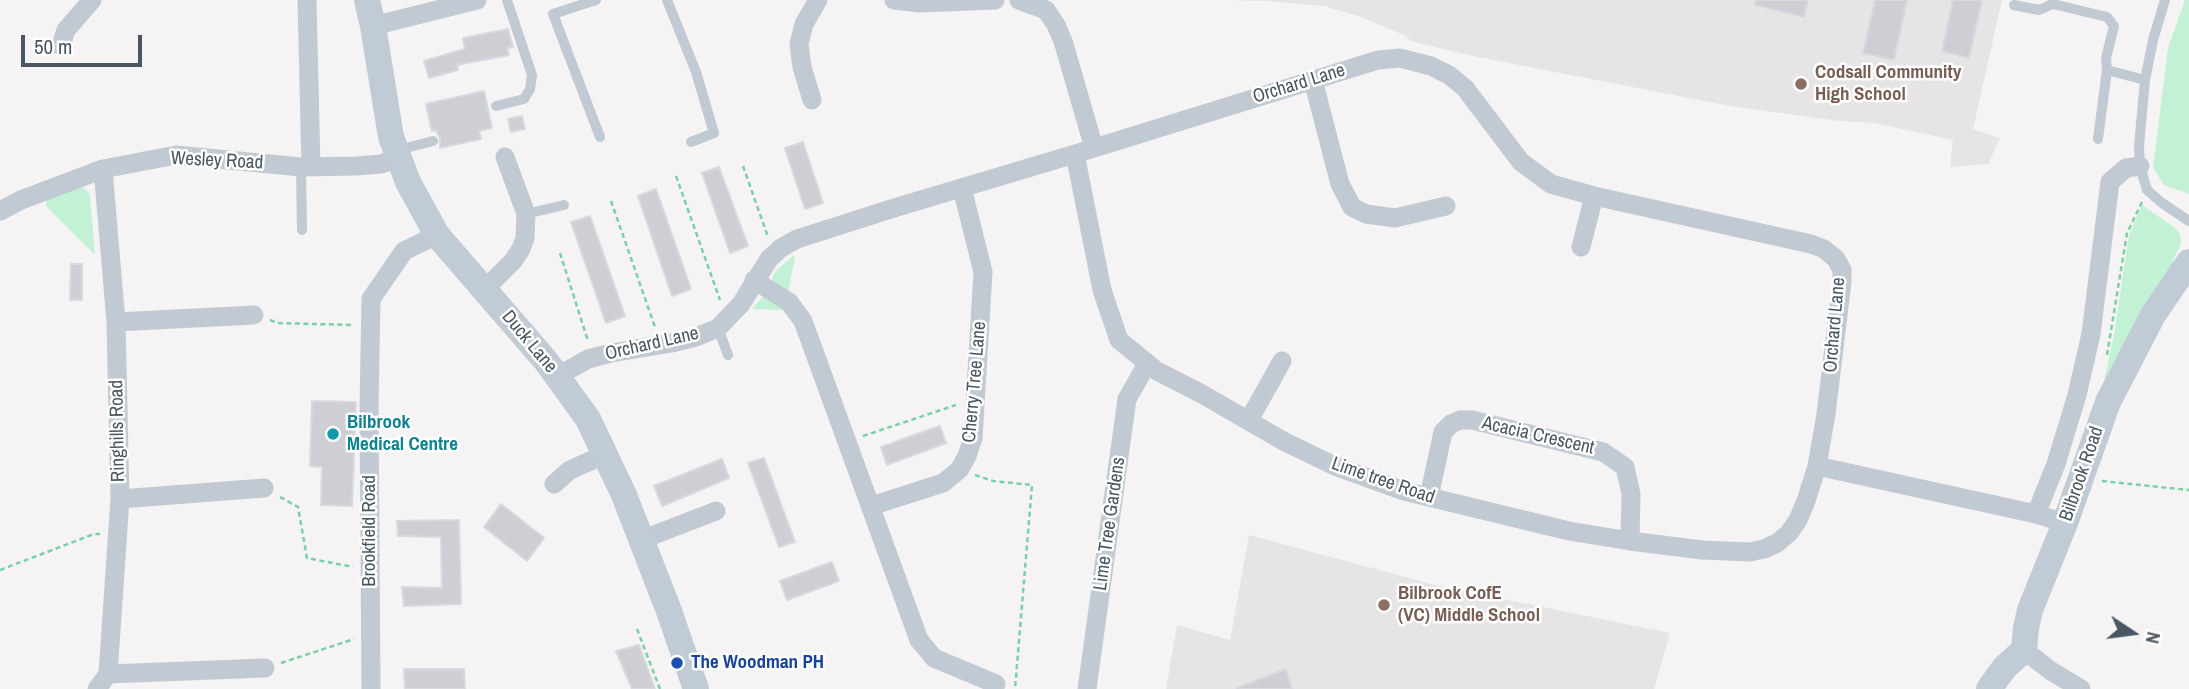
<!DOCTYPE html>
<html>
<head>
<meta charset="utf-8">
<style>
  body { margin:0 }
  #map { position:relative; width:2189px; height:689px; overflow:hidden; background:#f5f3f3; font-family:"Archivo Narrow",sans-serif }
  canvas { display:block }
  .north { position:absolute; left:2098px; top:598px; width:70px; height:70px; -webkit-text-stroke:5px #fff; paint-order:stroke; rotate:103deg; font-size:19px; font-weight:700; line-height:28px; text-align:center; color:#4a5661 }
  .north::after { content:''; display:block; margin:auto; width:24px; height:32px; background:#4a5661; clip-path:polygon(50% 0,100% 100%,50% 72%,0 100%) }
  .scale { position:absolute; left:21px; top:35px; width:121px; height:32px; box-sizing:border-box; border:4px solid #4a5661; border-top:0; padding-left:9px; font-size:21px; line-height:24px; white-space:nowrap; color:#4a5661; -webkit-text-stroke:5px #fff; paint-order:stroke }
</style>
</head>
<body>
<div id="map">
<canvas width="2189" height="689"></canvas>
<div class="north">N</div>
<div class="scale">50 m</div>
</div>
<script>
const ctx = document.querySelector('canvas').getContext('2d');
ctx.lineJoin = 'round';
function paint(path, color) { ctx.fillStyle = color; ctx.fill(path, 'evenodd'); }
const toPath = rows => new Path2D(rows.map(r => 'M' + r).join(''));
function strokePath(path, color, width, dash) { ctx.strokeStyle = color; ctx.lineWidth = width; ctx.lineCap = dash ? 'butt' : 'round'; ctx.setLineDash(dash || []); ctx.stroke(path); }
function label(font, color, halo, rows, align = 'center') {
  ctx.font = font + ' "Archivo Narrow",sans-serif'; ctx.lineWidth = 5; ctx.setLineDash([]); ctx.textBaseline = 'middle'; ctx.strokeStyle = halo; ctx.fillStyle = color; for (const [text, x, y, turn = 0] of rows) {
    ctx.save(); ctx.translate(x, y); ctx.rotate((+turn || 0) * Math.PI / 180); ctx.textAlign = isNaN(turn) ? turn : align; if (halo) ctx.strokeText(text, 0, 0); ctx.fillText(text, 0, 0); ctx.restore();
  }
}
paint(toPath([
  [1227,0,2002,0,1973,129,2000,138,1988,164,1950,167,1953,140,1875,123,1839,121,1730,106,1468,55,1411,41,1406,36,1358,16,1324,6,1265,1],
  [1249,535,1435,585,1670,633,1654,689,1166,689,1177,625,1230,640]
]), '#e6e4e5');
paint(toPath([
  [2185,0,2189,0,2189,194,2164,185,2153,167,2168,48],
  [78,185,86,189,90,196,95,254,94,254,46,206,46,200],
  [2142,205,2175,228,2180,234,2181,244,2173,260,2178,264,2099,404,2114,335,2129,235],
  [793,256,795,256,788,293,775,284,772,278,775,272],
  [768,297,784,310,752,309,762,298]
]), '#c3f1d5');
const building = toPath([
  [1756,0,1808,0,1804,17,1755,5,1756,0],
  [1875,0,1907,0,1894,60,1863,53,1875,0],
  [1953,0,1982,0,1969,58,1942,51,1953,0],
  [508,29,513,47,507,48,509,55,457,65,458,70,429,78,424,61,465,49,463,38,508,29],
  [484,91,492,128,479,131,481,139,440,148,440,138,436,130,432,131,426,104,484,91],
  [522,116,525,129,511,132,508,119,522,116],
  [803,142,823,203,805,209,785,148,803,142],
  [719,167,748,246,730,253,702,173,719,167],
  [656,189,691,289,672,296,638,196,656,189],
  [590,216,625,316,606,323,571,222,590,216],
  [71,264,82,264,82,300,70,300,71,264],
  [312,401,356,402,352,506,321,505,322,467,310,466,312,401],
  [940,426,946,443,887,465,881,447,940,426],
  [764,458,795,542,779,547,748,463,764,458],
  [722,459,729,478,662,506,654,486,722,459],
  [501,504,544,538,527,561,484,527,501,504],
  [459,520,461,604,404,606,402,587,442,588,441,537,398,536,397,521,459,520],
  [832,562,839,581,787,600,780,581,832,562],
  [639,645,655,689,632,689,616,651,639,645],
  [404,669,464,669,465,689,405,689,404,669],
  [1286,669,1292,689,1237,689,1237,688,1286,669]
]);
paint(building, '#cdcfd5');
strokePath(building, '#d7d9de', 2);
strokePath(toPath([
  [743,166,768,237],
  [676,176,720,300],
  [611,201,655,327],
  [560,253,588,341],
  [270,320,277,323,353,325],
  [2107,355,2127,233,2142,202],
  [863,436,956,405],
  [975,475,993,481,1032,485,1015,689],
  [2102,481,2189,490],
  [280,497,298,507,307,558,353,567],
  [0,570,94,534,100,534],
  [637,629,660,689],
  [281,663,354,639]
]), '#7ad0a6', 2.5, [5, 3.5]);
strokePath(toPath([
  [596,0,553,14,600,137],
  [667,0,696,72,714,133,691,142],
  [2165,0,2153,40,2145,80,2139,146,2140,166,2147,190,2162,203,2189,221],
  [2014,5,2039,10,2053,4,2107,17,2114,26,2106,58,2107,70],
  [496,106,524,99,530,89,532,75,507,0],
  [2098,139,2107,70,2145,80],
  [400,152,406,148,433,141],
  [301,167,302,230],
  [526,214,564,205],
  [718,328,728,355]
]), '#c1cad2', 10);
strokePath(toPath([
  [307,0,311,166],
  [894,0,920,3,995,0],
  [1019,0,1046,10,1056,25,1063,41,1094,148],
  [373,26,477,0],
  [61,46,66,30,92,0],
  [1313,80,1340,184,1352,207,1366,214,1395,218,1446,206],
  [812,100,802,67,799,44,804,24,818,0],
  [0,211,21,200,103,169,176,155,301,167,356,166,381,164,390,161,397,153],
  [1581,247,1594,196],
  [754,280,789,302,803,321,919,640,934,658,996,684],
  [484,290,513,261,521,249,525,238,526,214,505,157],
  [116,322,254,315],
  [558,376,588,359,611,353,672,343,696,337,718,328,741,304,769,259,781,248,797,239,894,208,1075,154,1378,60,1400,58,1431,66,1449,75,1465,88,1521,162,1551,184,1594,196,1811,244,1824,249,1836,259,1842,270,1842,282,1826,414,1817,466,1806,501,1798,520,1789,533,1777,543,1764,549,1750,552,1702,550,1630,541,1569,531,1404,491,1335,466,1285,442,1202,394,1157,371,1119,340,1102,290,1075,154],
  [1249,420,1282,361],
  [1817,466,2036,514,2065,523],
  [554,484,570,470,606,454],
  [1429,497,1443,432,1451,424,1460,420,1472,420,1603,452,1625,467,1631,494,1630,541],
  [120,499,264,488],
  [871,506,943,483,959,470,967,456,973,438,983,272,962,188],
  [2036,514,2056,464,2077,395,2091,334,2110,182,2126,168,2140,166],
  [641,540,716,511],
  [2024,650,2051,671,2081,689],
  [108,674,265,668],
  [97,689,108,674,120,499,116,322,103,169],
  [371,689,369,408,371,299,404,251,437,235],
  [1087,689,1127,399,1147,364]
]), '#c1cad2', 19);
strokePath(toPath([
  [367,0,373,26,391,137,408,182,437,235,546,361,588,419,624,495,669,611,696,689],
  [1989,689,2005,667,2024,650,2026,628,2030,610,2065,523,2108,402,2153,315,2189,262]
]), '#c1cbd6', 26);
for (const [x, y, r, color] of [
  [1801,84,7,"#8d6e63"],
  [333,434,7,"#0f9aa8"],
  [1384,605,7,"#8d6e63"],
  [677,663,7,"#1a4fb4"]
]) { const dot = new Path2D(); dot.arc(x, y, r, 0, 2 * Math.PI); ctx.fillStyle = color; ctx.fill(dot); strokePath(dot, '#fff', 2.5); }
label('bold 19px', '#785e54', '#fff', [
  ["Codsall Community",1815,73],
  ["High School",1815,95],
  ["Bilbrook CofE",1398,594],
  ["(VC) Middle School",1398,616]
], 'left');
label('19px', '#4a5661', '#fff', [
  ["Orchard Lane",1299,84,-17],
  ["Wesley Road",217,161,3],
  ["Orchard Lane",1835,325,-85],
  ["Duck Lane",529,342,50],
  ["Orchard Lane",652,344,-13],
  ["Cherry Tree Lane",975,382,-85],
  ["Ringhills Road",118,431,-91],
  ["Acacia Crescent",1538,436,13],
  ["Bilbrook Road",2082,474,-71],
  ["Lime tree Road",1383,481,19],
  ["Lime Tree Gardens",1110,524,-82],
  ["Brookfield Road",370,531,-90]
]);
label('bold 19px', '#0d838f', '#fff', [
  ["Bilbrook",347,423],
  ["Medical Centre",347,445]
], 'left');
label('bold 19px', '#164399', '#fff', [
  ["The Woodman PH",691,663]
], 'left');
</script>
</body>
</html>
